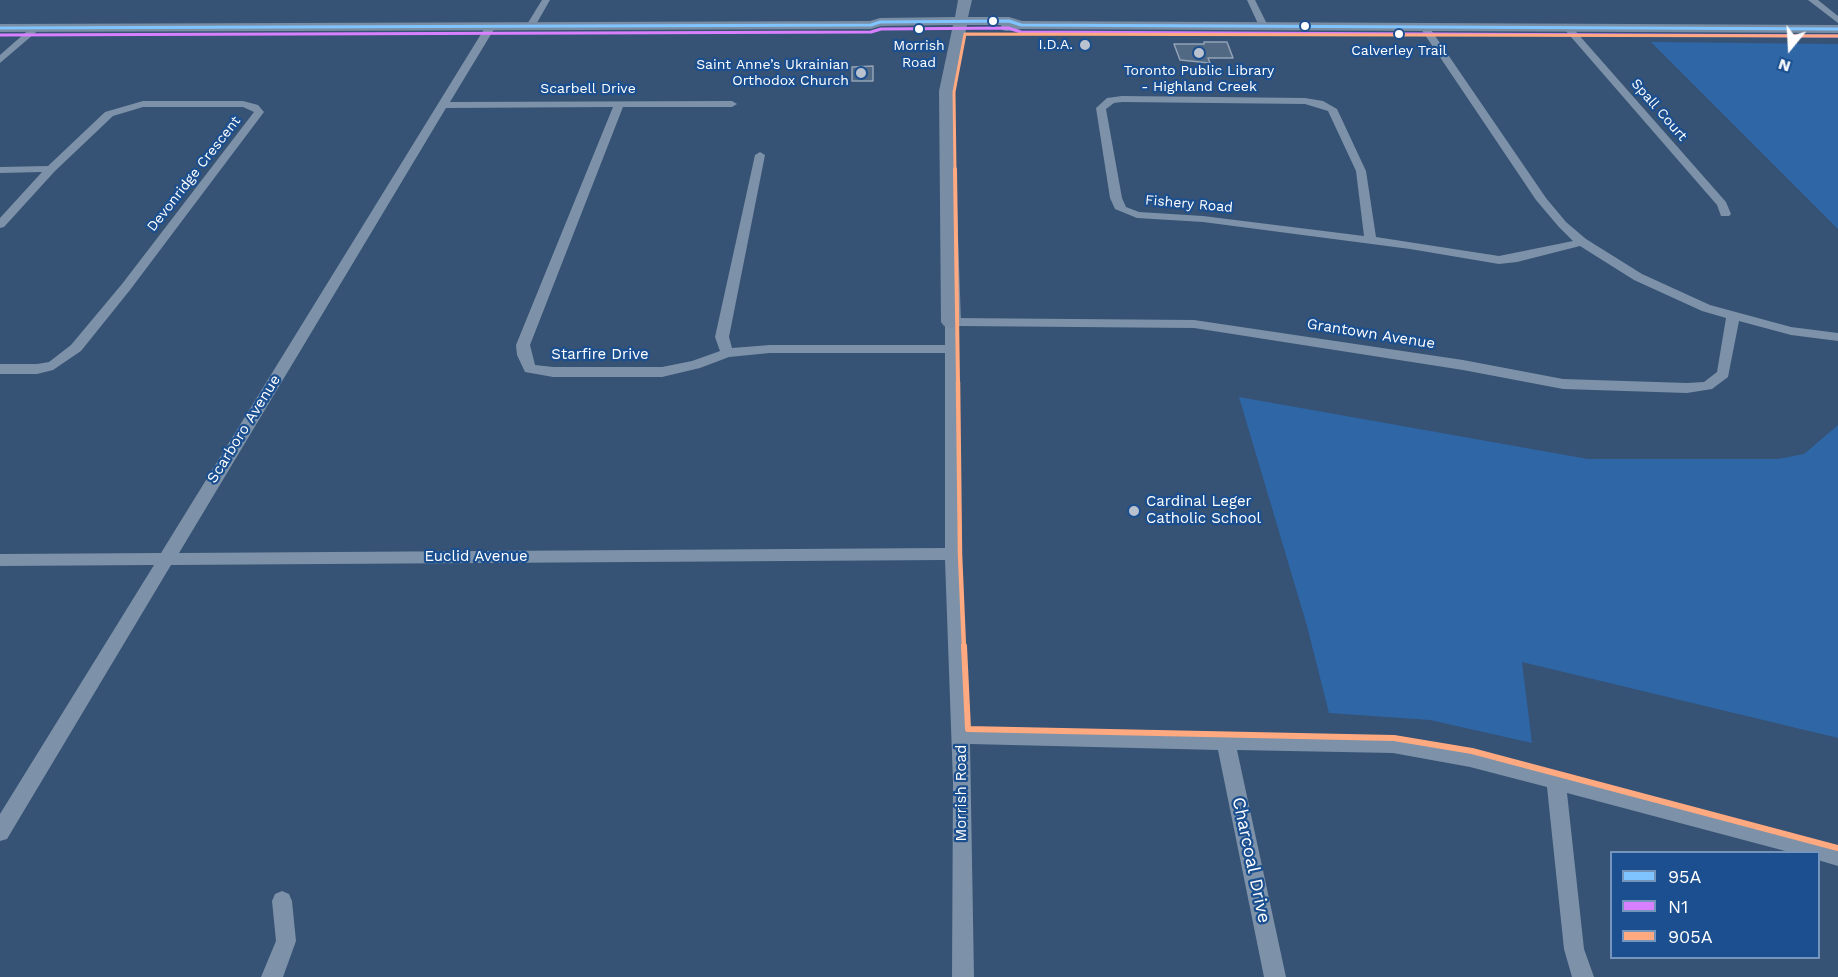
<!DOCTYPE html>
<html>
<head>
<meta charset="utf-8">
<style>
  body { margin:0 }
  #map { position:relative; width:1838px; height:977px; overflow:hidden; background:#365274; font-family:"Work Sans",sans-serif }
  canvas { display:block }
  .legend { position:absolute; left:1610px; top:851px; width:210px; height:108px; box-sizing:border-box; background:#1b4f8f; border:2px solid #7695bc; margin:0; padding:8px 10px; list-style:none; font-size:18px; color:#fff }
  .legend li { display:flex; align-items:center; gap:12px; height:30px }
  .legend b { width:30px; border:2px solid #7695bc }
  .north { position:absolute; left:1760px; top:18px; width:60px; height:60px; -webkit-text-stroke:4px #1b4f8f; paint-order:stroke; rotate:198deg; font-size:16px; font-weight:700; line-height:24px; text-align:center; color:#fff }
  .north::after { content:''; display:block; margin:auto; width:21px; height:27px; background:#fff; clip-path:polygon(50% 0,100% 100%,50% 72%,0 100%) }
</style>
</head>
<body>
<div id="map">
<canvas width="1838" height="977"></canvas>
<ul class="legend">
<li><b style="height:8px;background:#80c4ff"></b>95A</li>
<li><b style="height:8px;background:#d880ff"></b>N1</li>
<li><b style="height:8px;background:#ffa980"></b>905A</li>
</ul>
<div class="north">N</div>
</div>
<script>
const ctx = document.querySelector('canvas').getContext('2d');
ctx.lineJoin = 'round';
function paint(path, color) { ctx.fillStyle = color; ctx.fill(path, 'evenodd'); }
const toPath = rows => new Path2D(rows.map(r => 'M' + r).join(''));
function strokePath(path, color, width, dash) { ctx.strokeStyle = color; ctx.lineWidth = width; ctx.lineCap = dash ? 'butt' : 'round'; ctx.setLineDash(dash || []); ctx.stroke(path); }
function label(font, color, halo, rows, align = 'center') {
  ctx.font = font + ' "Work Sans",sans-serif'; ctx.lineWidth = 4.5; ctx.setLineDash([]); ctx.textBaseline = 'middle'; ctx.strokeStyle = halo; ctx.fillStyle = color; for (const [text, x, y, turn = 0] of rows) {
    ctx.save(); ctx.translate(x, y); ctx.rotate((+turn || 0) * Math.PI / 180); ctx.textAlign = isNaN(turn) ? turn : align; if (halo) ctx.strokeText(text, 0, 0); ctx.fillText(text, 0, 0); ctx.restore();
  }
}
paint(toPath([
  [1651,42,1838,44,1838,229],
  [1239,397,1588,459,1778,459,1804,454,1838,425,1838,738,1522,662,1532,743,1430,720,1329,713,1307,626]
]), '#2f66a5');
const building = toPath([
  [1204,42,1227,42,1233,58,1208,58,1210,63,1180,60,1174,44,1204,44,1204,42],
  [873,66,873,81,852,81,852,67,873,66]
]);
paint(building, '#526984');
strokePath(building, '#92a2b6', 1.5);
paint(toPath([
  [542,0,550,0,534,28,528,28,526,26,542,0],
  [1247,0,1255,0,1268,26,1266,28,1260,28,1247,0],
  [1808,0,1818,0,1838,16,1838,23,1808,0],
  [491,23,496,26,450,102,732,101,737,104,732,107,623,107,530,345,535,365,553,367,662,367,692,361,720,351,715,337,755,155,760,152,765,155,729,337,732,348,770,345,945,345,945,322,951,318,1194,320,1463,360,1563,379,1687,383,1704,382,1717,372,1726,318,1702,311,1634,280,1580,246,1517,262,1499,264,1410,249,1203,222,1137,218,1115,209,1110,198,1096,108,1107,98,1122,96,1305,98,1323,101,1337,109,1366,171,1376,237,1499,256,1573,241,1558,226,1536,200,1419,26,1427,24,1546,198,1566,222,1586,239,1642,274,1710,305,1791,327,1838,333,1838,341,1791,335,1739,321,1728,377,1712,389,1687,393,1563,389,1463,370,1194,328,958,326,961,554,969,728,1393,737,1470,749,1838,846,1838,866,1818,860,1818,852,1789,852,1567,793,1584,949,1594,977,1572,977,1564,949,1547,787,1470,767,1393,753,1237,750,1286,977,1264,977,1218,750,970,744,974,977,952,977,953,782,945,560,171,565,7,839,0,841,0,814,154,565,0,566,0,554,161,553,486,26,491,23],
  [1122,102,1305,104,1328,111,1356,171,1364,236,1203,216,1139,212,1126,207,1122,198,1106,109,1114,103,1122,102],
  [613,107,516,345,517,355,525,372,553,377,662,377,700,368,729,357,770,353,945,353,945,548,179,553,446,108,613,107],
  [33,26,41,28,0,63,0,55,33,26],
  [1565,26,1571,26,1726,202,1731,214,1729,216,1721,216,1717,205,1565,30,1565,26],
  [143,101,243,101,258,105,264,112,130,290,81,351,53,370,37,374,0,374,0,364,37,364,49,362,71,345,122,284,254,112,243,107,143,107,113,116,55,171,4,227,0,228,0,218,42,172,0,173,0,167,48,166,105,112,143,101],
  [282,891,289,894,292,901,296,941,283,977,261,977,276,941,272,901,275,894,282,891]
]), '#7d92a8');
paint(toPath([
  [958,0,972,0,968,17,1009,17,1022,21,1838,25,1838,33,1021,29,1007,31,1002,30,1001,25,967,25,953,91,961,322,958,326,951,328,944,326,941,322,939,91,953,25,881,26,871,29,0,32,0,24,870,21,880,18,955,17,958,0]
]), '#798da4');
strokePath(toPath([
  [0,28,871,25,880,22,1009,21,1021,25,1838,29]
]), '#80c4ff', 3);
strokePath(toPath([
  [0,35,871,32,881,29,1008,28,1021,32,1838,36]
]), '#d880ff', 3);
strokePath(toPath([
  [955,171,954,92,965,34,1838,36]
]), '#ffa980', 3);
strokePath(toPath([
  [955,169,958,383]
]), '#ffa980', 4);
strokePath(toPath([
  [958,382,960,554,964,648]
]), '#ffa980', 4.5);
strokePath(toPath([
  [964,646,968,729,1394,738,1472,751,1838,848]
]), '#ffa980', 6);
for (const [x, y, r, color] of [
  [993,21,5,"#fff"],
  [1305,26,5,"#fff"],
  [919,29,5,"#fff"],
  [1399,34,5,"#fff"],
  [1085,45,6,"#b9c2ce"],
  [1199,53,6,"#b9c2ce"],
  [861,73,6,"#b9c2ce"],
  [1134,511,6,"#b9c2ce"]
]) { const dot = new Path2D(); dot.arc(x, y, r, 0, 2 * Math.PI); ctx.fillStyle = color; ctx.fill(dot); strokePath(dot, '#1b4f8f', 2); }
label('14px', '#fff', '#1b4f8f', [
  ["I.D.A.",1073,45],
  ["Saint Anne’s Ukrainian",849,65],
  ["Orthodox Church",849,81],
  ["Toronto Public Library",1199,71,"center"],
  ["- Highland Creek",1199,87,"center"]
], 'right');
label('14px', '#fff', '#1b4f8f', [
  ["Morrish",919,46],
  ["Road",919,63],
  ["Calverley Trail",1399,51]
]);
label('14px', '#fff', '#1b4f8f', [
  ["Scarbell Drive",588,89],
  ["Spall Court",1659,110,49],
  ["Devonridge Crescent",194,174,-52],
  ["Fishery Road",1189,204,5]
]);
label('15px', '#fff', '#1b4f8f', [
  ["Grantown Avenue",1371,334,9],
  ["Starfire Drive",600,355],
  ["Scarboro Avenue",244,429,-58],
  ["Euclid Avenue",476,557],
  ["Morrish Road",962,793,-90]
]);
label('15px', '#fff', '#1b4f8f', [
  ["Cardinal Leger",1146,502],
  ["Catholic School",1146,519]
], 'left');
label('18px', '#fff', '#1b4f8f', [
  ["Charcoal Drive",1251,860,78]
]);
</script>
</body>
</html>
